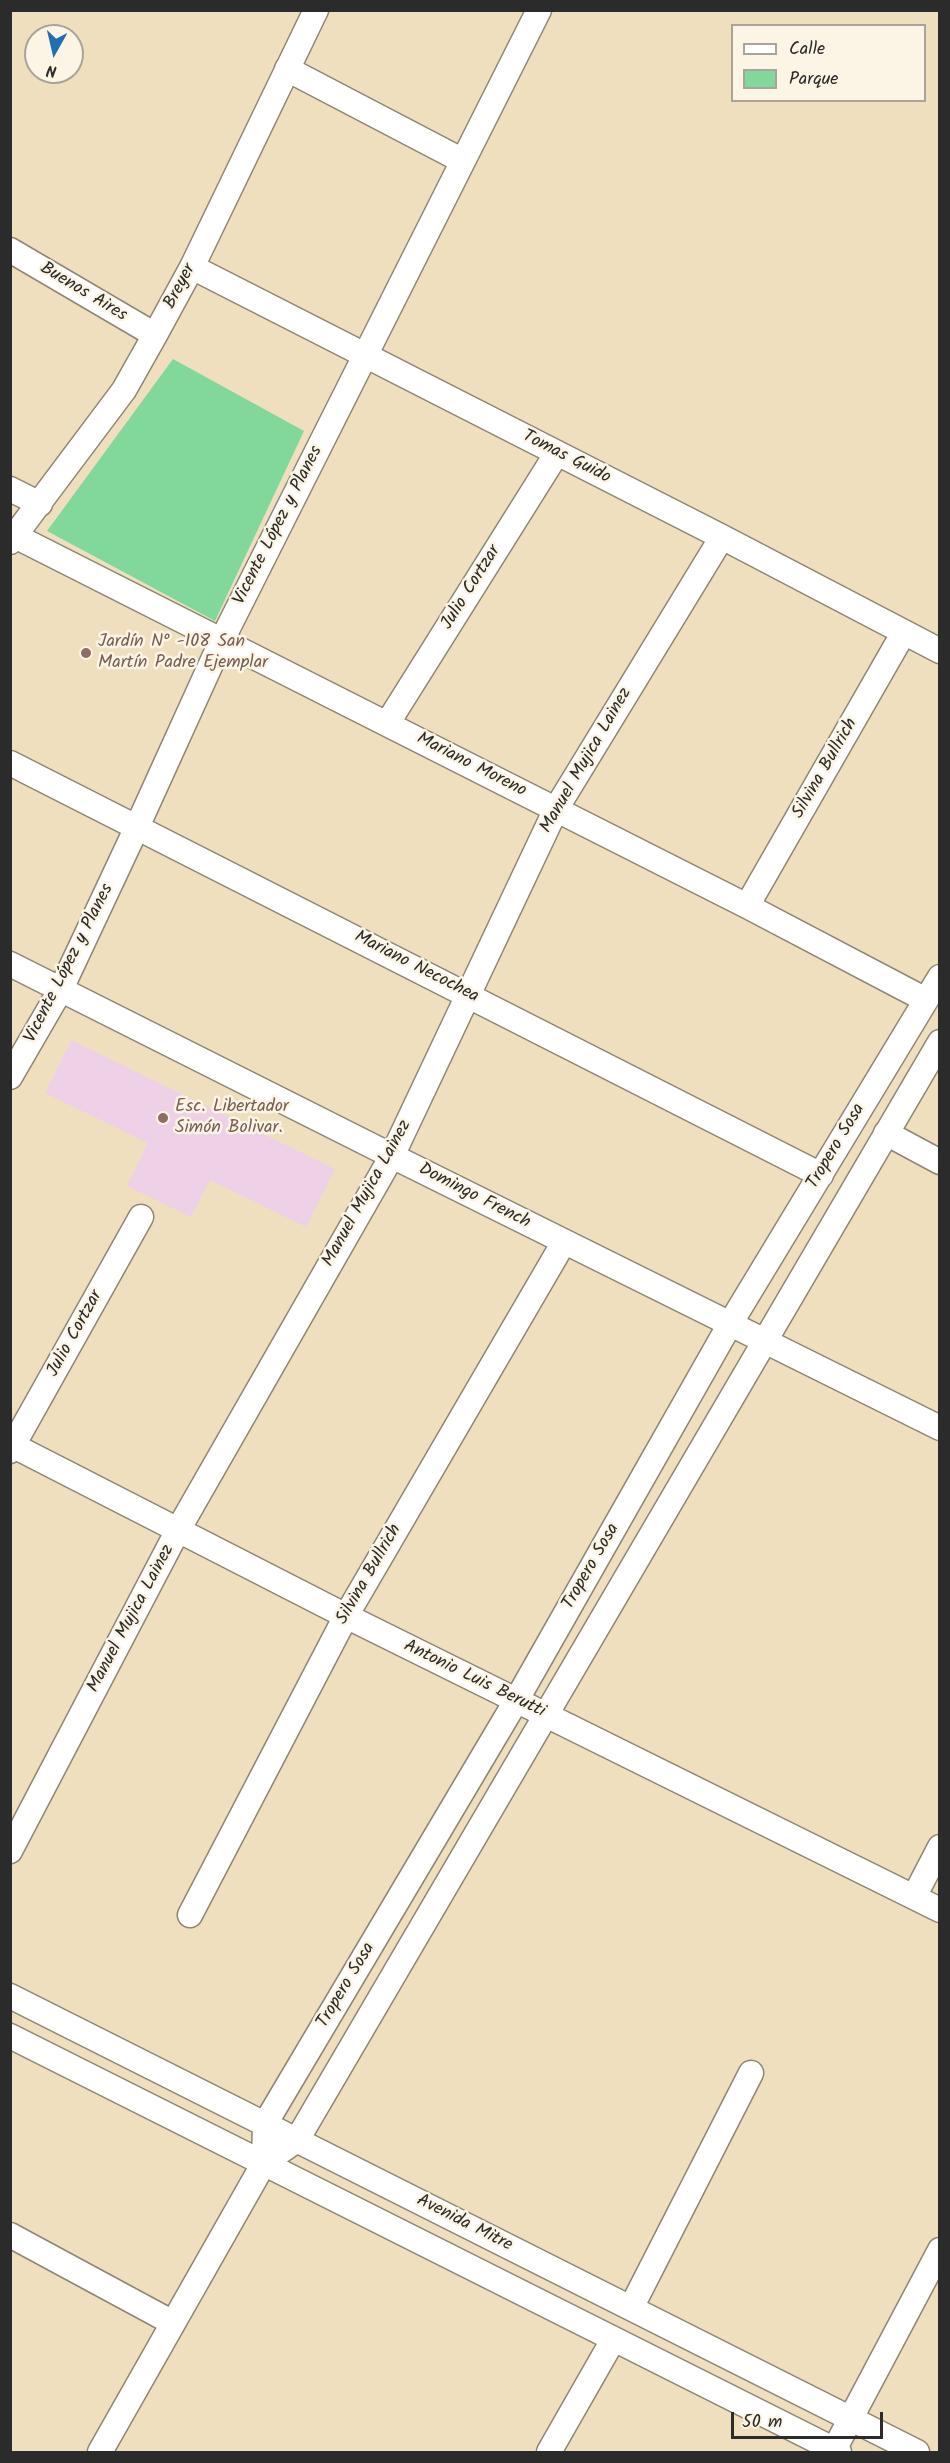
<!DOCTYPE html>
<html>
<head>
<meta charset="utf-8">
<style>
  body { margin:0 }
  #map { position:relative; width:950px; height:2463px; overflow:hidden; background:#f0dfbe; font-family:Kalam,sans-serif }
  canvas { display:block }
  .frame { position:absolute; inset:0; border:12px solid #2b2b2b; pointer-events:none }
  .legend { position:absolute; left:731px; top:24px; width:195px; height:78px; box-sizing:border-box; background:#fcf5e5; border:2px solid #a8a49b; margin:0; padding:8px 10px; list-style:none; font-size:18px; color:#2b2b2b }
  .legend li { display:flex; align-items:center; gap:12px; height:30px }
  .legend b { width:30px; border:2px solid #a8a49b }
  .north { position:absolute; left:24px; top:24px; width:60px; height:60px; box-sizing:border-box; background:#fcf5e5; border:2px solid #a8a49b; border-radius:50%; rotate:188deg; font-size:16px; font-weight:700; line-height:24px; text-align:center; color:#2b2b2b }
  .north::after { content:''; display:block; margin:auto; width:21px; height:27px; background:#1f6fb2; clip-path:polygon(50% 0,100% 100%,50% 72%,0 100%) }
  .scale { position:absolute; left:731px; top:2412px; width:152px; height:27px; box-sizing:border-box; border:3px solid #2b2b2b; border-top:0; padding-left:8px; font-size:18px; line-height:21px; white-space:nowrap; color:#2b2b2b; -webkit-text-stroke:4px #fcf5e5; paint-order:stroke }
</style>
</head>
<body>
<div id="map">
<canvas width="950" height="2463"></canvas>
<div class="frame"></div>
<ul class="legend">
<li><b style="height:8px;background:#fff"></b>Calle</li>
<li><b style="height:16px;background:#82d89b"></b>Parque</li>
</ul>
<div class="north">N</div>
<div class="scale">50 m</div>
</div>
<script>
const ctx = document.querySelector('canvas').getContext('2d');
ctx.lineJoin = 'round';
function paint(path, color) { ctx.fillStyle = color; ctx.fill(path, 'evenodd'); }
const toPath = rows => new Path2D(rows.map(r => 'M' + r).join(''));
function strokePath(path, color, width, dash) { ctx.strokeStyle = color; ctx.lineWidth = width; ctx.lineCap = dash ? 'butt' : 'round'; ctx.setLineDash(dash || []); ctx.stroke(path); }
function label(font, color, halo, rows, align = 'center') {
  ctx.font = font + ' Kalam,sans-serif'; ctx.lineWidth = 5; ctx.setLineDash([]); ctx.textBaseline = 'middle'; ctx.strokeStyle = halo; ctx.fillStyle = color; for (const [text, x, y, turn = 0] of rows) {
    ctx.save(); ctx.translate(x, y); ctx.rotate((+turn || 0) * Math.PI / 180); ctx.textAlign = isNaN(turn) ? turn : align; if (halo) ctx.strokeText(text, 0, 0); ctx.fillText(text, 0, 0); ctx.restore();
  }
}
paint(toPath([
  [71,1040,335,1169,306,1227,210,1180,191,1217,127,1186,148,1143,45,1093]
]), '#eed0e7');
paint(toPath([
  [173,359,304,431,215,621,47,531]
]), '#82d89b');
const minor = toPath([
  [287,69,463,161],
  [10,250,155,335],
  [192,267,722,537,940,651],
  [10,489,40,504],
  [15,536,747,906,926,1000],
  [10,542,124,390,155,335,192,267,316,10],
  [387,724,557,453],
  [10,763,821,1175],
  [747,906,904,632],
  [10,964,392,1156,940,1428],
  [10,1077,61,989,137,827,222,640,539,10],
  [886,1133,940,1162],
  [10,1444,346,1616,940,1910],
  [10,1451,141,1217],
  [10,1851,178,1530,392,1156,556,809,722,537],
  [914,1897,940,1847],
  [190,1915,346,1616,564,1242],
  [10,1996,917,2452],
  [10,2036,839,2452],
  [264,2163,265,2124,516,1701,730,1324,940,977],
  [10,2235,173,2323],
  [631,2308,751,2073],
  [834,2450,940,2250],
  [100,2452,264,2163,297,2140,940,1042],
  [549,2452,613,2340]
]);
strokePath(minor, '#8e8574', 27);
strokePath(minor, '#fff', 24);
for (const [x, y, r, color] of [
  [86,653,6,"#8d6e63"],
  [163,1118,6,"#8d6e63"]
]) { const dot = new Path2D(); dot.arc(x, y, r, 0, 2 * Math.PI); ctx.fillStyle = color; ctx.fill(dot); strokePath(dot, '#fcf5e5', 2); }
label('18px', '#2b2b2b', '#fcf5e5', [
  ["Breyer",181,287,-62],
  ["Buenos Aires",83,293,31],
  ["Tomas Guido",566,458,27],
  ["Vicente López y Planes",279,526,-63],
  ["Julio Cortzar",472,588,-58],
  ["Manuel Mujica Lainez",587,761,-60],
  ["Mariano Moreno",471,766,27],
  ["Silvina Bullrich",826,769,-60],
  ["Vicente López y Planes",70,964,-63],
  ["Mariano Necochea",416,968,27],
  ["Tropero Sosa",837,1147,-59],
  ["Manuel Mujica Lainez",368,1194,-61],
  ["Domingo French",474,1197,27],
  ["Julio Cortzar",76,1334,-61],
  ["Tropero Sosa",592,1567,-60],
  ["Silvina Bullrich",370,1575,-60],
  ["Manuel Mujica Lainez",132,1619,-62],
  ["Antonio Luis Berutti",474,1680,26],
  ["Tropero Sosa",347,1986,-59],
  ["Avenida Mitre",464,2224,27]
]);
label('18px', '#785e54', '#fcf5e5', [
  ["Jardín N° -108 San",98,643],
  ["Martín Padre Ejemplar",98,664],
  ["Esc. Libertador",175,1108],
  ["Simón Bolivar.",175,1129]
], 'left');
</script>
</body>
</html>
